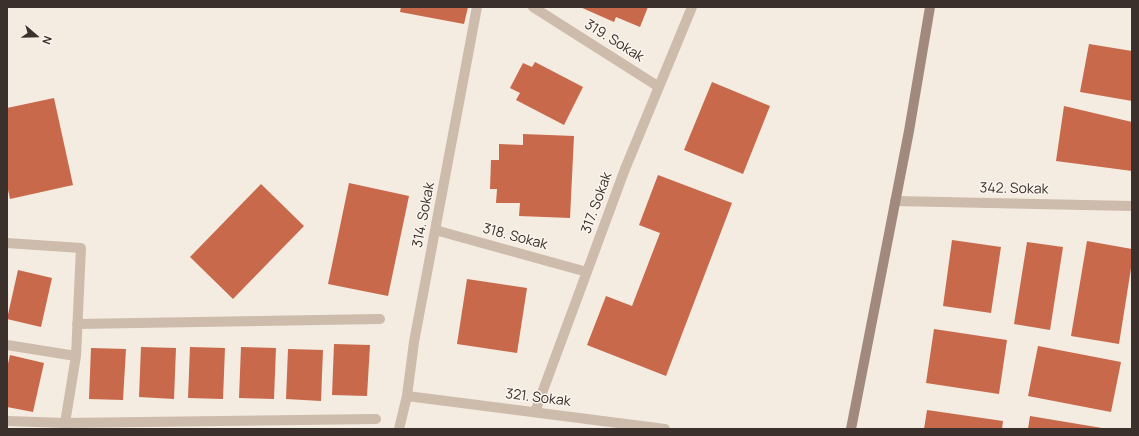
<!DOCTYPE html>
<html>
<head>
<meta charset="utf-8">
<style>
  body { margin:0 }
  #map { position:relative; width:1139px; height:436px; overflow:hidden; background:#f4ebe1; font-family:Manrope,sans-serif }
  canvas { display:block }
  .frame { position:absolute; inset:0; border:8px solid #3b302b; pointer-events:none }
  .north { position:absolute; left:16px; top:16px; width:40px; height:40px; -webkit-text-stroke:3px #fbf5ee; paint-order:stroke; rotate:110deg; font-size:11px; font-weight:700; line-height:16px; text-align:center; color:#3b302b }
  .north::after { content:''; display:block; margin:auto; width:14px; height:18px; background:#3b302b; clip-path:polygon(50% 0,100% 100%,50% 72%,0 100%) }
</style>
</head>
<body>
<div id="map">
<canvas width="1139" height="436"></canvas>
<div class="frame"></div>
<div class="north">N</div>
</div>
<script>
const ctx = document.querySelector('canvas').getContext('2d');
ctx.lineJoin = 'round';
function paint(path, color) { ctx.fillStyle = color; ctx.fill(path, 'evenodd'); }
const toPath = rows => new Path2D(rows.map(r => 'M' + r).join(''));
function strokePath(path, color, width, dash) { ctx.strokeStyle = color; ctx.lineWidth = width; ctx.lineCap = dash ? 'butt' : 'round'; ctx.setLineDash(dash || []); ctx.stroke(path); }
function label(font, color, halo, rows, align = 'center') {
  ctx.font = font + ' Manrope,sans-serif'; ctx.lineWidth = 3; ctx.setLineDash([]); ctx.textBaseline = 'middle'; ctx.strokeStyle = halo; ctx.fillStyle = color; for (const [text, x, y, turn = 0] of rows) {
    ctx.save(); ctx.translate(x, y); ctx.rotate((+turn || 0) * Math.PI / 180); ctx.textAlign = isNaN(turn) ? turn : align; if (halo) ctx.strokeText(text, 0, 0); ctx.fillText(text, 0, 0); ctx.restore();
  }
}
paint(toPath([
  [401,7,468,7,464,24,400,12],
  [580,7,648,7,640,27,616,17,614,22],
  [1089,44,1132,51,1132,101,1080,92],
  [535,62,583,87,564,125,516,100,520,93,510,88,523,63,532,67],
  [712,82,770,106,743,174,684,150],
  [54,98,73,185,10,199,7,185,7,108],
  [1064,106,1132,122,1132,171,1056,161],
  [523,134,574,136,570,218,519,216,520,203,496,203,497,189,490,189,491,160,499,160,499,144,523,145],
  [658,175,732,203,666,376,587,345,606,296,632,306,660,233,639,225],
  [349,183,409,196,388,296,328,284],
  [261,184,304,226,233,299,190,257],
  [952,240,1001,247,991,313,943,306],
  [1087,241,1132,249,1132,262,1119,344,1071,336],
  [1027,242,1063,247,1050,330,1014,324],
  [18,270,52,278,41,327,7,319],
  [467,279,527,288,517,353,457,344],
  [934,329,1007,340,999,394,926,383],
  [334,344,370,345,367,396,332,395],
  [1038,346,1121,362,1111,412,1028,396],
  [141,347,176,348,174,399,139,397],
  [190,347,225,348,223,399,188,398],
  [241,347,276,348,274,399,239,398],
  [91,348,126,349,123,400,89,399],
  [288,349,323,350,321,401,286,399],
  [10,355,44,363,33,412,7,407,7,368],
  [927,410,1003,421,1002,429,924,429],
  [1030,416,1102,428,1102,429,1028,429]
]), '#c8694b');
strokePath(toPath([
  [533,7,659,87],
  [895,201,1132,206],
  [435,230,587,272],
  [7,243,81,248,76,356,64,429],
  [77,324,380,319],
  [7,345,76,356],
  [407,396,665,429],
  [535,412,625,169,692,7],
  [7,421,65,423,376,419],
  [399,429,407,396,414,342,477,7]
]), '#cdbbac', 10);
strokePath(toPath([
  [851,429,909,131,930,7]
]), '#a18a7d', 10);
label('14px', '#3b302b', '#fbf5ee', [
  ["319. Sokak",614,41,32],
  ["342. Sokak",1014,189,1],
  ["317. Sokak",597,203,-70],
  ["314. Sokak",424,215,-79],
  ["318. Sokak",515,237,15],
  ["321. Sokak",538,398,7]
]);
</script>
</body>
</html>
